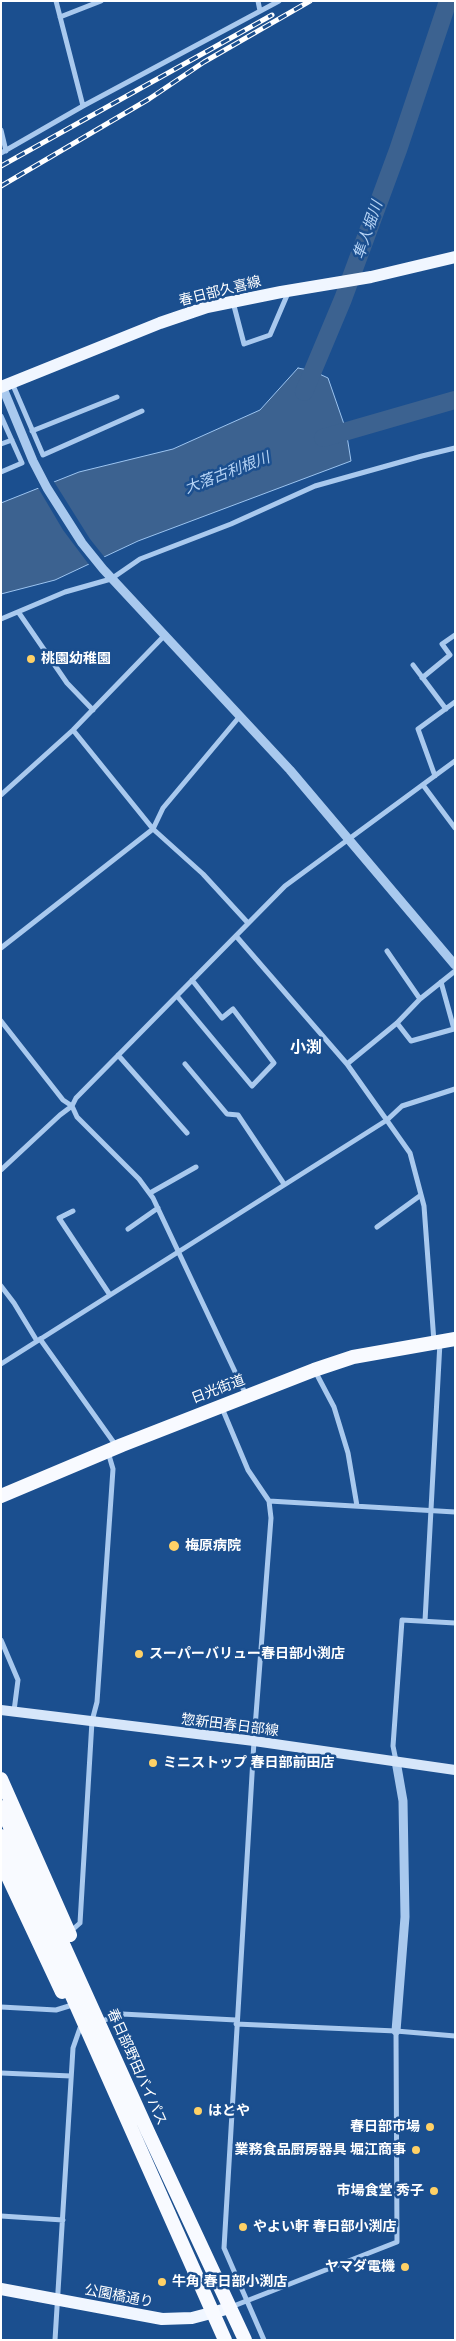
<!DOCTYPE html>
<html>
<head>
<meta charset="utf-8">
<style>
  body { margin:0 }
  #map { position:relative; width:456px; height:2341px; overflow:hidden; background:#1b4f8f; font-family:"Golos Text",sans-serif }
  canvas { display:block }
  .frame { position:absolute; inset:0; border:2px solid #fff; pointer-events:none }
</style>
</head>
<body>
<div id="map">
<canvas width="456" height="2341"></canvas>
<div class="frame"></div>
</div>
<script>
const ctx = document.querySelector('canvas').getContext('2d');
ctx.lineJoin = 'round';
function paint(path, color) { ctx.fillStyle = color; ctx.fill(path, 'evenodd'); }
const toPath = rows => new Path2D(rows.map(r => 'M' + r).join(''));
function strokePath(path, color, width, dash) { ctx.strokeStyle = color; ctx.lineWidth = width; ctx.lineCap = dash ? 'butt' : 'round'; ctx.setLineDash(dash || []); ctx.stroke(path); }
function label(font, color, halo, rows, align = 'center') {
  ctx.font = font + ' "Golos Text","Noto Sans JP",sans-serif'; ctx.lineWidth = 5; ctx.setLineDash([]); ctx.textBaseline = 'middle'; ctx.strokeStyle = halo; ctx.fillStyle = color; for (const [text, x, y, turn = 0] of rows) {
    ctx.save(); ctx.translate(x, y); ctx.rotate((+turn || 0) * Math.PI / 180); ctx.textAlign = isNaN(turn) ? turn : align; if (halo) ctx.strokeText(text, 0, 0); ctx.fillText(text, 0, 0); ctx.restore();
  }
}
const water = toPath([
  [298,368,313,371,328,378,346,430,351,461,138,541,55,580,1,594,1,503,79,472,173,449,260,410,298,368]
]);
paint(water, '#3c6290');
strokePath(water, '#9cc4f0', 1);
paint(toPath([
  [53,480,90,539,106,559,90,566,63,530,37,486]
]), '#1b4f8f');
strokePath(toPath([
  [304,392,343,299,398,150,448,1],
  [323,438,455,400]
]), '#3c6290', 18);
strokePath(toPath([
  [56,1,83,106],
  [258,1,260,11],
  [60,17,101,1],
  [1,130,6,151],
  [1,153,83,106,279,1],
  [233,302,244,344,270,335,288,293],
  [12,383,43,455,142,411],
  [1,416,22,463,1,472],
  [32,431,117,397],
  [1,444,12,440],
  [19,613,67,683,93,710],
  [1,619,65,592,111,579,140,559,231,524,315,486,422,456,455,448],
  [413,665,446,709],
  [422,678,450,655,442,644,455,635],
  [73,730,153,829,203,874,248,923],
  [435,776,418,729,455,702],
  [423,785,455,828],
  [1,795,73,730,164,636],
  [236,936,347,1064,410,1153,424,1206,434,1342],
  [1,948,153,829,163,808,240,716],
  [387,951,420,999],
  [177,996,252,1086,274,1063,233,1009,222,1018,192,980],
  [1,1021,63,1100,72,1106,77,1117,139,1179,153,1198,246,1395],
  [397,1023,411,1041,454,1029,441,982],
  [118,1055,187,1133],
  [185,1064,227,1114,238,1115,284,1184],
  [347,1064,397,1023,420,999,455,971],
  [1,1170,60,1115,72,1106,76,1098,285,886,455,761],
  [150,1193,196,1167],
  [73,1211,59,1218,110,1295],
  [377,1227,421,1195],
  [128,1229,158,1208],
  [1,1286,14,1303,37,1341],
  [40,1339,117,1447],
  [1,1364,387,1120,402,1106,455,1089],
  [315,1371,334,1407,348,1453,357,1506],
  [222,1408,248,1470,269,1501,271,1518,254,1741,224,2248,264,2340],
  [269,1501,455,1512],
  [425,1621,440,1342],
  [1,1640,18,1680,14,1711],
  [396,1761,393,1746,402,1620,455,1623],
  [70,1932,80,1923,92,1721,97,1702,113,1469,108,1452],
  [1,2007,56,2010,69,2006],
  [99,2022,122,2014,236,2020],
  [236,2024,396,2031,455,2036],
  [1,2073,71,2076],
  [1,2216,63,2220],
  [231,2307,397,2242,396,2031],
  [55,2340,73,2048,80,2028]
]), '#a9c9ee', 5);
strokePath(toPath([
  [2,386,33,461,47,488,82,543,103,569,290,770,455,965],
  [396,2031,405,1917,403,1801,396,1761]
]), '#a9c9ee', 9);
strokePath(toPath([
  [1,1710,254,1741,455,1770]
]), '#d6e6fa', 10);
strokePath(toPath([
  [1,387,160,323,207,307,281,292,371,277,455,257],
  [1,2289,162,2319,192,2318,230,2308]
]), '#f0f6ff', 12);
strokePath(toPath([
  [1,1496,122,1445,314,1370,353,1357,455,1339],
  [1,1779,70,1935],
  [1,1807,148,2132,245,2340],
  [1,1836,225,2340],
  [1,1862,62,1992]
]), '#f8faff', 14);
const rail = toPath([
  [1,166,272,15],
  [1,186,149,99,204,62,310,1]
]);
strokePath(rail, '#fff', 5);
strokePath(rail, '#1b4f8f', 3, [9]);
for (const [x, y, r, color] of [
  [31,659,5,"#ffd166"],
  [174,1546,6,"#ffd166"],
  [139,1654,5,"#ffd166"],
  [153,1763,5,"#ffd166"],
  [198,2111,5,"#ffd166"],
  [430,2127,5,"#ffd166"],
  [416,2150,5,"#ffd166"],
  [434,2191,5,"#ffd166"],
  [243,2227,5,"#ffd166"],
  [405,2267,5,"#ffd166"],
  [162,2282,5,"#ffd166"]
]) { const dot = new Path2D(); dot.arc(x, y, r, 0, 2 * Math.PI); ctx.fillStyle = color; ctx.fill(dot); strokePath(dot, '#1b4f8f', 2); }
label('14px', '#fff', '#1b4f8f', [
  ["春日部久喜線",220,291,-14],
  ["日光街道",218,1389,-21],
  ["惣新田春日部線",230,1725,7],
  ["春日部野田バイパス",137,2067,66],
  ["公園橋通り",119,2296,11]
]);
label('bold 14px', '#fff', '#1b4f8f', [
  ["桃園幼稚園",41,659],
  ["梅原病院",185,1546],
  ["スーパーバリュー春日部小渕店",149,1654],
  ["ミニストップ 春日部前田店",163,1763],
  ["はとや",208,2111],
  ["春日部市場",420,2127,"right"],
  ["業務食品厨房器具 堀江商事",406,2150,"right"],
  ["市場食堂 秀子",424,2191,"right"],
  ["やよい軒 春日部小渕店",253,2227],
  ["ヤマダ電機",395,2267,"right"],
  ["牛角 春日部小渕店",172,2282]
], 'left');
label('italic 15px', '#b5d3f5', '#1b4f8f', [
  ["隼人堀川",368,230,-71],
  ["大落古利根川",227,473,-21]
]);
label('bold 16px', '#fff', '#1b4f8f', [
  ["小渕",306,1048]
]);
</script>
</body>
</html>
